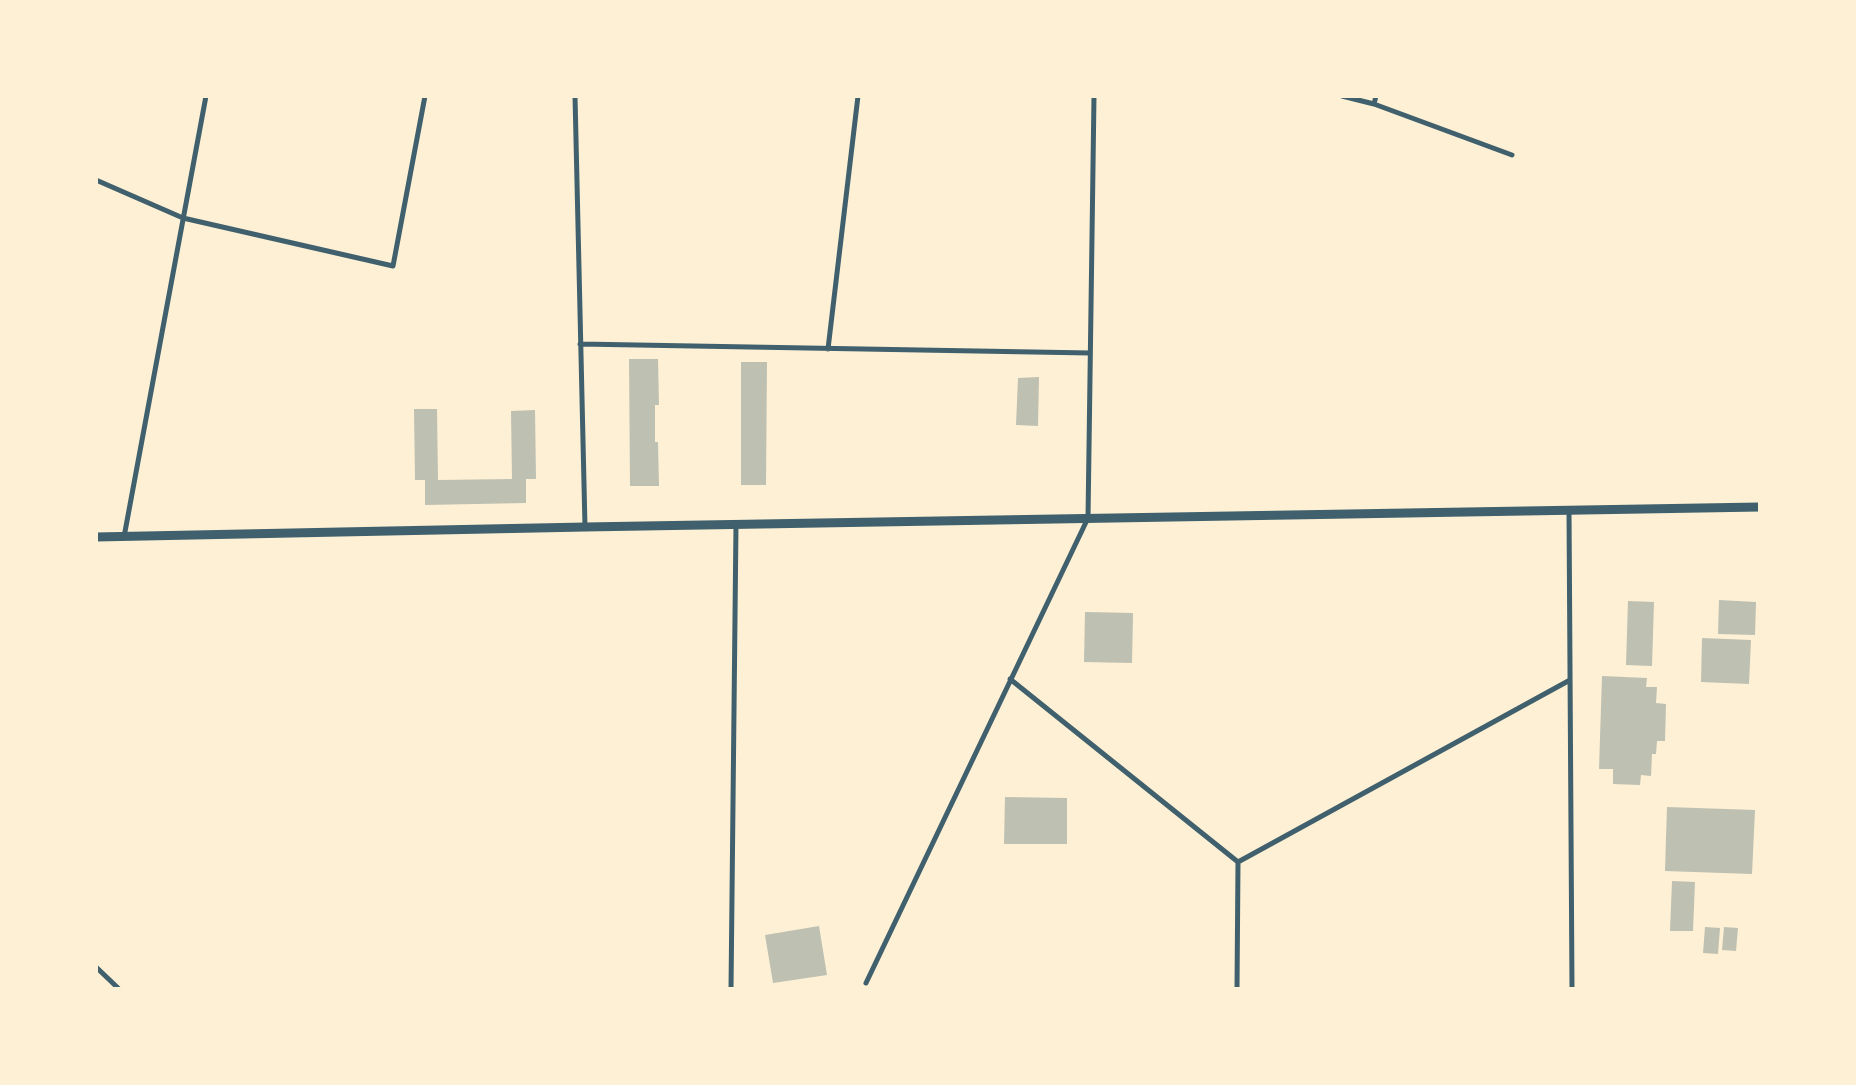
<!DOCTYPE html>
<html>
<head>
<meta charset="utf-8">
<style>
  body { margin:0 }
  #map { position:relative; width:1856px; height:1085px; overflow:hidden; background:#fdf0d5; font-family:Mulish,sans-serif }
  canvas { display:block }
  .frame { position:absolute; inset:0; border:98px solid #fdf0d5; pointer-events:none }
</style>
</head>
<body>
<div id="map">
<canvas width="1856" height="1085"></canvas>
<div class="frame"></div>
</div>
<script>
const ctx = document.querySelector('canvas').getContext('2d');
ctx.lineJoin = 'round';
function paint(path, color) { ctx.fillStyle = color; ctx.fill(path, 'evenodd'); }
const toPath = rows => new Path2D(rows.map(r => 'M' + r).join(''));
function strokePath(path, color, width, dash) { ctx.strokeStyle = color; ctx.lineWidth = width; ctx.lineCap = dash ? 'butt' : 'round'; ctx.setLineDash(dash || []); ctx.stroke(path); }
paint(toPath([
  [629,359,658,359,659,405,655,405,655,442,658,442,659,486,630,486],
  [741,362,767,362,766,485,741,485],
  [1039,377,1038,426,1016,425,1018,378],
  [414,409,437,409,438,480,512,479,511,411,535,410,536,479,526,479,526,503,425,505,425,480,415,480],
  [1719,600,1756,602,1755,635,1718,634],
  [1628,601,1654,602,1652,666,1626,665],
  [1085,612,1133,613,1132,663,1084,662],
  [1702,638,1751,640,1749,684,1701,682],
  [1602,676,1647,678,1646,687,1657,687,1656,703,1666,704,1665,741,1657,741,1656,754,1652,754,1651,776,1641,775,1640,785,1613,784,1613,769,1599,769],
  [1005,797,1067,798,1067,844,1004,844],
  [1667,807,1755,810,1752,874,1665,871],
  [1672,881,1695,882,1693,931,1670,931],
  [819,926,827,975,773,983,765,935],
  [1705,927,1720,928,1718,954,1703,953],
  [1724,927,1738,928,1736,951,1722,950]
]), '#bec0b2');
strokePath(toPath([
  [575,96,585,527],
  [1342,96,1374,104,1512,155],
  [1374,104,1376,96],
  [96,180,183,218,393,266,425,96],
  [580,344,1090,353],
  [828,349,858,96],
  [1569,510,1572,989],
  [124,537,206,96],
  [1010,679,1238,862],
  [96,967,119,989],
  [866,983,1088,518,1094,96],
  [731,989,736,524],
  [1237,989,1238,862,1570,680]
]), '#3f606c', 5);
strokePath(toPath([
  [96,537,585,527,1760,507]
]), '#3f606c', 9);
</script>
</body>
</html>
